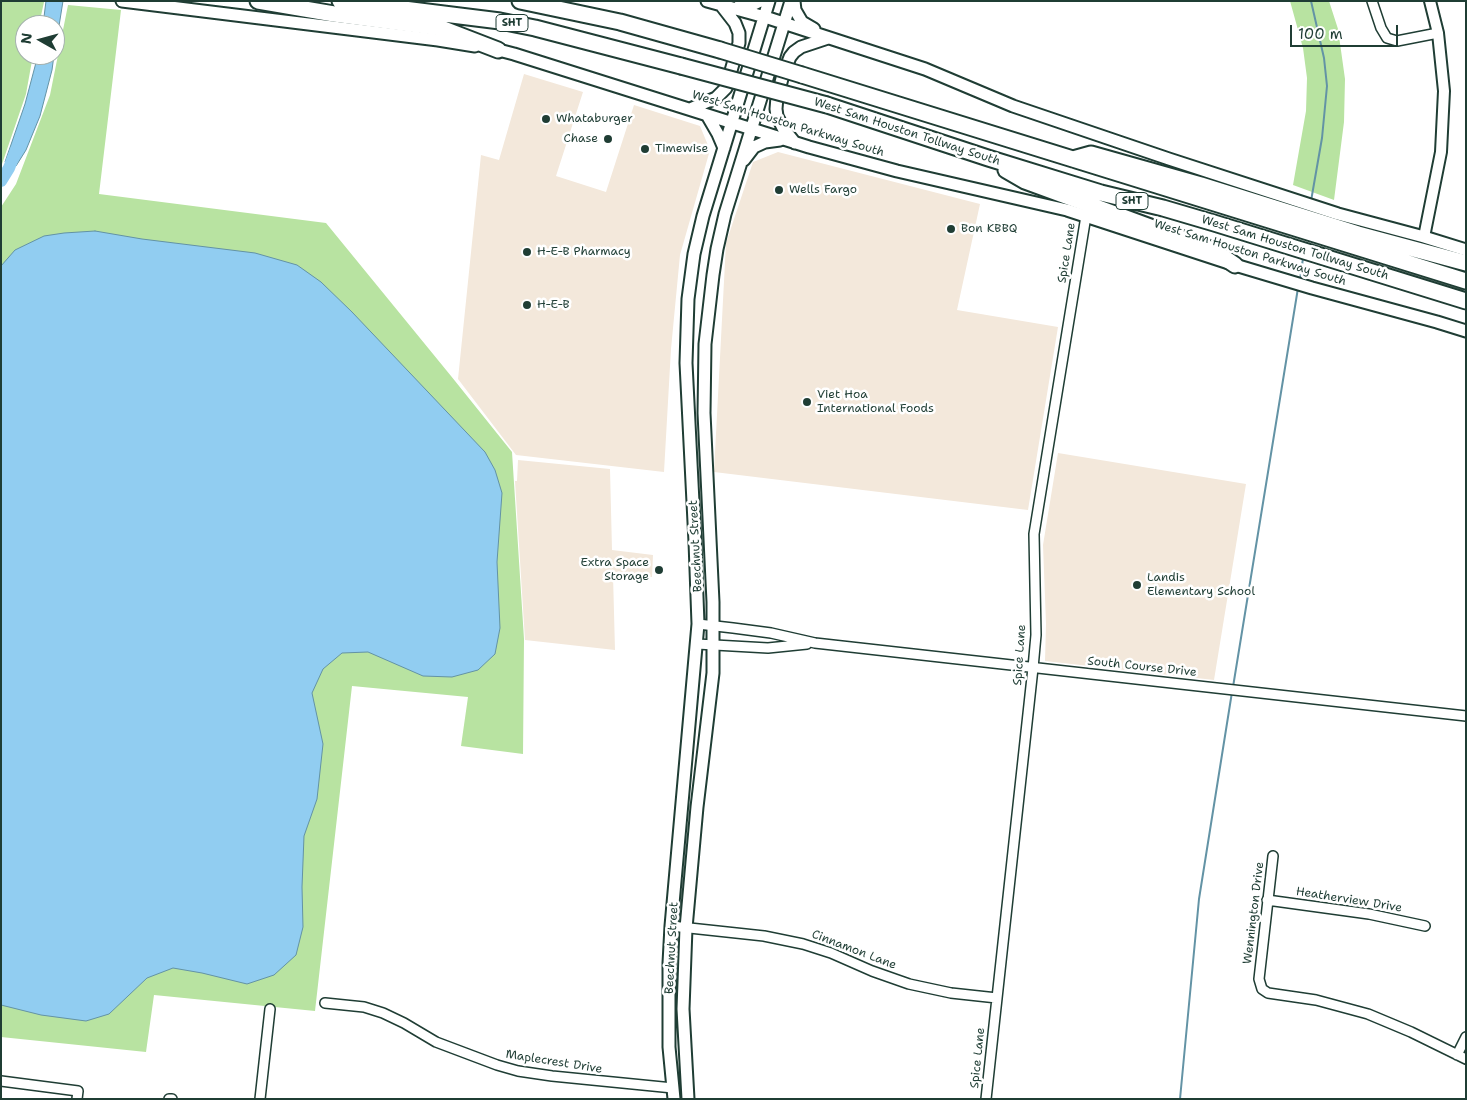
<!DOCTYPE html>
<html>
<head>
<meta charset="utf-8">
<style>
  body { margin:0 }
  #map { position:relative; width:1467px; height:1100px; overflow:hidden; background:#fff; font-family:"Shantell Sans",sans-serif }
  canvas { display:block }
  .frame { position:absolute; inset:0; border:2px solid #1f3d34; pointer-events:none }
  .north { position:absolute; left:15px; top:15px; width:50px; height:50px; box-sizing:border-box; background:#fff; border:1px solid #a5b1ae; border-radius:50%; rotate:277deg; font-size:14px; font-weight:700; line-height:20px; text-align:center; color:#1f3d34 }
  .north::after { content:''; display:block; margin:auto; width:18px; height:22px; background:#1f3d34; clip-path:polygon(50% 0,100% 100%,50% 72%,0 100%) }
  .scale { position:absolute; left:1290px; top:25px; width:108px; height:22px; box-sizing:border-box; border:2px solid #1f3d34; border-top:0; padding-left:6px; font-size:15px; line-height:18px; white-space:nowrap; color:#1f3d34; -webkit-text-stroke:4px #fff; paint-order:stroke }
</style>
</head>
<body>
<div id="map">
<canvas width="1467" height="1100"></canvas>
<div class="frame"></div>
<div class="north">N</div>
<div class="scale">100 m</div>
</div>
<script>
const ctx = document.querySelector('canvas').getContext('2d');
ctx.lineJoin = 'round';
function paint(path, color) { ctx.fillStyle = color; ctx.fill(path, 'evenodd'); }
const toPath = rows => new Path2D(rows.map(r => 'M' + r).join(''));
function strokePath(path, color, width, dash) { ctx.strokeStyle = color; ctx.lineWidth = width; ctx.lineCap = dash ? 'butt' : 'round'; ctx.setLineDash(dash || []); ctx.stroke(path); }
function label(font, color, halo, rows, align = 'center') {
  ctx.font = font + ' "Shantell Sans",sans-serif'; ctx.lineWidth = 5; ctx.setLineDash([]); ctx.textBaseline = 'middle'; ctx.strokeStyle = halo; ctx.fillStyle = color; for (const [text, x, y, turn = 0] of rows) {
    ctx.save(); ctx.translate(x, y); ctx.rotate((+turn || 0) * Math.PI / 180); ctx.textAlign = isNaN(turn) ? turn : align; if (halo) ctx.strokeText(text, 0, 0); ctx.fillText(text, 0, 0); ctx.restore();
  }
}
paint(toPath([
  [524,74,583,92,556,176,606,192,634,105,700,126,710,150,680,255,671,349,664,472,516,455,458,379,481,155,499,160],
  [778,152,980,204,957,310,1058,327,1028,510,714,472,726,243,753,162],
  [1058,453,1246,484,1214,680,1045,661,1046,624,1043,545],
  [518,460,610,469,612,550,653,555,652,577,613,575,615,650,525,640,515,481,517,481]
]), '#f3e8db');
paint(toPath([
  [1,1,44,2,39,25,25,25,25,55,33,55,26,94,1,167],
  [1290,1,1329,1,1338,29,1345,79,1344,122,1334,200,1293,185,1306,111,1307,78,1303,48],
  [68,5,121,10,99,194,326,223,451,376,512,452,524,639,523,754,461,746,468,697,352,686,315,1011,154,995,146,1052,1,1037,1,207,16,184,50,95]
]), '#b8e3a1');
const water = toPath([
  [46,1,63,1,55,51,55,25,43,25,46,1],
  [38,55,54,55,52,70,40,116,26,150,16,166,5,162,25,104,38,55],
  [95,231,142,239,255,253,297,265,321,282,352,312,485,452,495,470,502,493,497,562,500,628,495,654,478,670,452,677,423,676,368,652,342,653,323,669,312,693,323,744,317,799,304,836,302,887,303,927,296,955,274,975,247,984,202,973,173,968,147,978,109,1014,86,1021,41,1015,1,1005,1,266,15,250,44,236,64,233,95,231]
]);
paint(water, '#91cdf1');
strokePath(water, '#6393a5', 1);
strokePath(toPath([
  [1311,201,1322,138,1327,86,1324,58,1311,1],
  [1300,280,1303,258],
  [1233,687,1298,288],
  [1180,1099,1199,899,1232,692]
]), '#6393a5', 2);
strokePath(toPath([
  [1,181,9,168,16,150]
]), '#91cdf1', 12);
const minor = toPath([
  [1372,1,1381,28,1387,38,1397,41,1438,33],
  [698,624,733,628,771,633,815,643,1466,716],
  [697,644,768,648,807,644],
  [1273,856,1259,979,1262,989,1268,993,1316,1000,1368,1014,1411,1032,1466,1059],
  [1267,900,1369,914,1425,926],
  [671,926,764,936,803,944,831,953,872,971,909,984,951,993,997,998],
  [325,1003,364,1007,383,1013,404,1023,436,1042,497,1065,518,1071,552,1076,673,1088],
  [1457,1055,1466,1037],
  [1,1081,78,1091,77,1099],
  [169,1099,172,1099],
  [260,1099,270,1009],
  [986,1099,1033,668,1036,635,1034,534,1086,216]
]);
const tertiary = toPath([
  [1424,237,1441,152,1444,91,1438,33,1430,1]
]);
const secondary = toPath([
  [122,1,438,40,475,46],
  [707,1,765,17,925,69,1013,106,1169,159,1338,214,1424,237,1466,250],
  [794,1,795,10,802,22,814,29],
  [738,7,750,6,760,1],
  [491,48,514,54,809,147,897,171,1067,210,1235,265,1312,288,1437,322,1466,331],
  [690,109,716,98,726,88,739,43,739,33,735,23,721,5],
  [707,115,718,134,724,148],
  [795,143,783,128,777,116,776,109,777,97,783,75,790,57,794,52,801,47,828,38],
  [744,160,754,147,765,142,780,140],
  [674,1099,669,1047,669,963,671,926,698,624,695,542,686,363,688,299,694,254,703,216,769,1],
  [688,1099,683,1009,686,928,697,807,713,673,713,602,704,413,705,344,713,275,717,249,725,214,791,1]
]);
const motorway = toPath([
  [258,1,334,14,441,28,498,50],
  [340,1,500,21,535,28,681,66],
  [520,1,620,22,720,50],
  [802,75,1466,281],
  [827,105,988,158,1101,193,1163,208,1214,223,1466,301],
  [1073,159,1091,154,1201,185,1358,234,1466,263],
  [1006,170,1025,181,1213,250,1235,265]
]);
strokePath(minor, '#1f3d34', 12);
strokePath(tertiary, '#1f3d34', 14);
strokePath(secondary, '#1f3d34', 15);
strokePath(motorway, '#1f3d34', 19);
strokePath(minor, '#fff', 9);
strokePath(tertiary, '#fff', 10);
strokePath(secondary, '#fff', 11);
strokePath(motorway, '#fff', 15);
const motorwayBridge = toPath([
  [720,50,802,75],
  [681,66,827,105]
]);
strokePath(motorwayBridge, '#1f3d34', 19, []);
strokePath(motorwayBridge, '#fff', 15);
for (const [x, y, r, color] of [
  [546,119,5,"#1f3d34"],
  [608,139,5,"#1f3d34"],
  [645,149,5,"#1f3d34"],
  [779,190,5,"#1f3d34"],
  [951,229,5,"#1f3d34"],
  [527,252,5,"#1f3d34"],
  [527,305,5,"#1f3d34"],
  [807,402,5,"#1f3d34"],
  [659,570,5,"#1f3d34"],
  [1137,585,5,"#1f3d34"]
]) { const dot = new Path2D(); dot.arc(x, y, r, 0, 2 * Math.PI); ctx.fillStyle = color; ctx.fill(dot); strokePath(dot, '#fff', 2); }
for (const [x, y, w] of [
  [512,23,32],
  [1132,201,32]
]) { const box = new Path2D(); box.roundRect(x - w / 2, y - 8.5, w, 17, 4); ctx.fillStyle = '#fff'; ctx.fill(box); strokePath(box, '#1f3d34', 1); }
label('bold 11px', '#1f3d34', null, [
  ["SHT",512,23],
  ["SHT",1132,201]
]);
label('12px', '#1f3d34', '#fff', [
  ["Whataburger",556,119],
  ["Chase",598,139,"right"],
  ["Timewise",655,149],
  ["Wells Fargo",789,190],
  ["Bon KBBQ",961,229],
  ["H-E-B Pharmacy",537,252],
  ["H-E-B",537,305],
  ["Viet Hoa",817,395],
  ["International Foods",817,409],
  ["Extra Space",649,563,"right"],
  ["Storage",649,577,"right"],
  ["Landis",1147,578],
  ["Elementary School",1147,592]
], 'left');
label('12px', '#1f3d34', '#fff', [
  ["West Sam Houston Parkway South",788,124,17],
  ["West Sam Houston Tollway South",907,132,18],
  ["West Sam Houston Tollway South",1295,248,17],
  ["Spice Lane",1067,253,-81],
  ["West Sam Houston Parkway South",1250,253,17],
  ["Beechnut Street",696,546,-93],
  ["Spice Lane",1020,655,-86],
  ["South Course Drive",1142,667,6],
  ["Heatherview Drive",1349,900,9],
  ["Wennington Drive",1254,913,-83],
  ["Beechnut Street",672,948,-87],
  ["Cinnamon Lane",854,950,21],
  ["Spice Lane",978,1058,-84],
  ["Maplecrest Drive",554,1062,9]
]);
</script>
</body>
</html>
